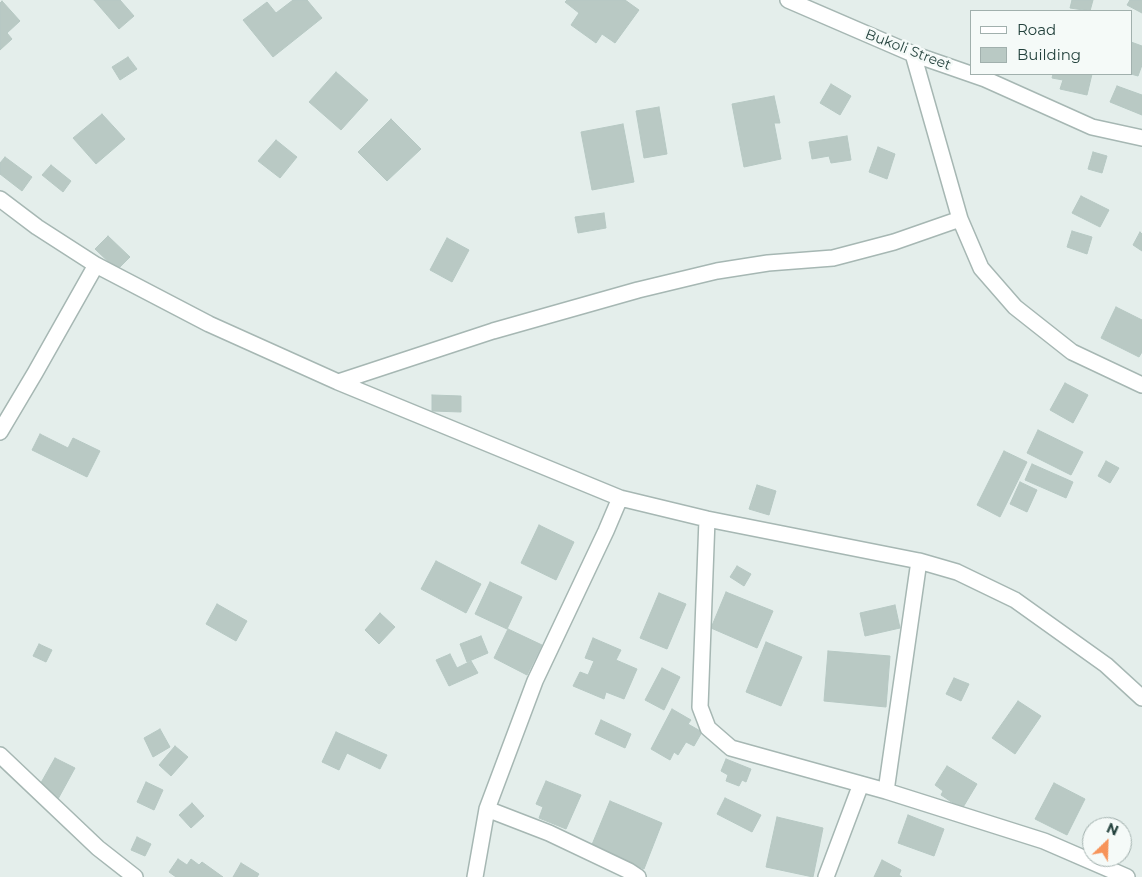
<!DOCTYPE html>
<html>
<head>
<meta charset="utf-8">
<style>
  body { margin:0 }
  #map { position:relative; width:1142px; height:877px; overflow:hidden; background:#e4eeeb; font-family:Montserrat,sans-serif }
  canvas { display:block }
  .legend { position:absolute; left:970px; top:10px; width:162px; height:65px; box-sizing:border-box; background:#f5faf8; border:1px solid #a1b0ad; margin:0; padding:6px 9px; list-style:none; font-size:15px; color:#22413c }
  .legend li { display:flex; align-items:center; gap:10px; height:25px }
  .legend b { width:25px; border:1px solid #a1b0ad }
  .north { position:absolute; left:1082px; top:817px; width:50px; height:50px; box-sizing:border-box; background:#f5faf8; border:1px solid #a1b0ad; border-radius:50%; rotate:24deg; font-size:14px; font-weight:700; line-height:20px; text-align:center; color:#22413c }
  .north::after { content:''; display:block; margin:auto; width:18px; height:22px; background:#f79359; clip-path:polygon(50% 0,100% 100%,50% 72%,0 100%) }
</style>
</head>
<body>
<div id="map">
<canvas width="1142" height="877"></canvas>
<ul class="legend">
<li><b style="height:6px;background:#fff"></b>Road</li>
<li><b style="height:14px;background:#b9c9c4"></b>Building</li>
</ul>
<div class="north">N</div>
</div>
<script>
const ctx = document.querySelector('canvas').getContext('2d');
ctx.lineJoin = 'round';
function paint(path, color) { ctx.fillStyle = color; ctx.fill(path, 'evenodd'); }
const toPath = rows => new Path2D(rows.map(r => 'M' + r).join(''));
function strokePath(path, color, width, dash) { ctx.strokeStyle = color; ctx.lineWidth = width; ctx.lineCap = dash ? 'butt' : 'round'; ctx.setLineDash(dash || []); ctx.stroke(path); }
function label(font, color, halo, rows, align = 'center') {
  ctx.font = font + ' Montserrat,sans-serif'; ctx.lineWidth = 5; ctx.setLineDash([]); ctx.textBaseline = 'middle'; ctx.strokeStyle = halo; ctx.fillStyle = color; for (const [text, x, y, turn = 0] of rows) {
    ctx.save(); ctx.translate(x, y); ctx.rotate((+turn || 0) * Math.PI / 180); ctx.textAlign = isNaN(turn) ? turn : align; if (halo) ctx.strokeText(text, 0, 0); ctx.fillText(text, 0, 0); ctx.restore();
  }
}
const building = toPath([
  [94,0,120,0,134,16,119,29,94,0],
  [293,0,307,0,322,18,273,57,243,20,267,2,276,13,293,0],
  [567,0,625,0,639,10,615,43,602,34,596,43,571,25,579,13,565,2,567,0],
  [1072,0,1093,0,1090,11,1070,8,1072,0],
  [1130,0,1142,0,1142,13,1127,5,1130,0],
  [2,1,20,21,7,33,12,39,0,50,0,3,2,1],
  [1131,42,1142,46,1142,65,1138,76,1131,74,1131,42],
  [128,57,137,69,120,80,112,67,128,57],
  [336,72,368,100,341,130,309,102,336,72],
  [1053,74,1092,74,1087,95,1060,89,1063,80,1052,78,1053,74],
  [831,84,851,96,840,115,820,103,831,84],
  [1117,86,1142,95,1142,115,1110,102,1117,86],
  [774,96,780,123,774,123,781,159,744,167,732,104,774,96],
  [659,107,667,154,644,158,636,111,659,107],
  [102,114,125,139,96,164,73,138,102,114],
  [391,119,421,149,387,181,358,152,391,119],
  [623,124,634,182,592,190,581,132,623,124],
  [847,136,851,160,831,163,829,156,812,159,809,142,847,136],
  [276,140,297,157,280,178,258,161,276,140],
  [878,147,895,154,887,179,869,172,878,147],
  [1093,152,1107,156,1102,173,1088,169,1093,152],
  [5,157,32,177,22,191,0,174,0,163,5,157],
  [51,165,71,181,63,192,42,175,51,165],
  [1081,196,1109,210,1100,227,1072,213,1081,196],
  [604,213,606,228,578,233,575,217,604,213],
  [1072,231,1092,237,1087,254,1067,247,1072,231],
  [1140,232,1142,234,1142,251,1133,245,1140,232],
  [108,236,130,257,117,270,95,249,108,236],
  [447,238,469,250,452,282,430,270,447,238],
  [1116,307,1142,320,1142,352,1139,357,1101,338,1116,307],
  [1065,383,1088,395,1073,423,1050,410,1065,383],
  [432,395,461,396,461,412,432,411,432,395],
  [1038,430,1083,452,1071,475,1027,453,1038,430],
  [40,434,68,448,73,438,100,451,87,477,32,450,40,434],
  [1004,451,1027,462,1000,517,977,505,1004,451],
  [1106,461,1119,468,1110,483,1098,476,1106,461],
  [1032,464,1073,482,1066,498,1025,480,1032,464],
  [1020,482,1037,490,1027,512,1010,504,1020,482],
  [757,485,776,491,769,515,749,509,757,485],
  [539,525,574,542,556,580,521,563,539,525],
  [436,561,481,584,466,613,421,589,436,561],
  [737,566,751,574,744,586,730,577,737,566],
  [490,582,522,597,507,629,475,614,490,582],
  [726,592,773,611,757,648,711,628,726,592],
  [659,593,686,604,667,649,640,638,659,593],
  [217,604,247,621,236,641,206,624,217,604],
  [895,605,900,628,865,636,860,613,895,605],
  [380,613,395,627,379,644,365,630,380,613],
  [508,629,542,645,527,675,494,658,508,629],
  [481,636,488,653,467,662,460,644,481,636],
  [593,638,621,650,616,660,637,669,624,699,606,692,604,699,573,686,580,672,588,675,594,661,585,658,593,638],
  [766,642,802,657,781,706,746,692,766,642],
  [39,644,52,650,46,662,33,656,39,644],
  [828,651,890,656,886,707,824,701,828,651],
  [450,654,457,668,471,661,478,673,449,686,436,660,450,654],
  [662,668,680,677,664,710,645,700,662,668],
  [954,678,969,684,961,701,946,694,954,678],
  [1018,701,1041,716,1015,754,992,738,1018,701],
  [672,709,691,720,688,724,702,732,694,746,686,742,678,755,674,752,670,760,651,749,672,709],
  [601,720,631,734,625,748,595,734,601,720],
  [160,729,170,747,153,757,144,738,160,729],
  [336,732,387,755,380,769,347,753,339,770,322,762,336,732],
  [175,746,188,757,171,776,159,765,175,746],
  [55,758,75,768,58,799,38,788,55,758],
  [726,759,751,769,746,782,742,780,739,786,726,781,728,775,721,771,726,759],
  [947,766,977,784,962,809,941,795,943,791,935,785,947,766],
  [546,781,581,795,566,829,539,818,543,807,536,804,546,781],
  [146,782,163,790,154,810,137,802,146,782],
  [1054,783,1085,799,1067,835,1035,819,1054,783],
  [725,798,761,815,752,832,717,814,725,798],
  [610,801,662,823,644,869,591,847,610,801],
  [192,803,204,816,191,828,179,815,192,803],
  [908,815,944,829,934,856,898,843,908,815],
  [777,817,823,828,813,877,766,867,777,817],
  [137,837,151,844,145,856,131,850,137,837],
  [178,859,187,865,191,859,199,865,202,862,223,877,176,877,169,872,178,859],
  [882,860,901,870,899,875,902,877,874,877,882,860],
  [241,863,259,874,257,877,233,877,241,863]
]);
paint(building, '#b9c9c4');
strokePath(building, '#b6c8c3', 1);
const street = toPath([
  [788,0,913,54,985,79,1092,127,1142,138],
  [913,54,960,219,981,268,1015,307,1072,352,1142,385],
  [0,199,37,227,96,265,209,324,338,382,620,498,707,519,919,561,957,572,1015,600,1106,665,1142,698],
  [338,382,493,331,638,290,717,271,768,263,833,258,894,242,960,219],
  [0,432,35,373,96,265],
  [707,519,700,707,708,728,731,748,886,791,1044,841,1127,877],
  [0,755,98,848,135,877],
  [886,791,919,561],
  [487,809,549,833,629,871,638,877],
  [475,877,487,809,535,681,606,531,620,498],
  [826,877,861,784]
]);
strokePath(street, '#a6b7b3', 18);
strokePath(street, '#fff', 15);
label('14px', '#22413c', '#f5faf8', [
  ["Bukoli Street",908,50,21]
]);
</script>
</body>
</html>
